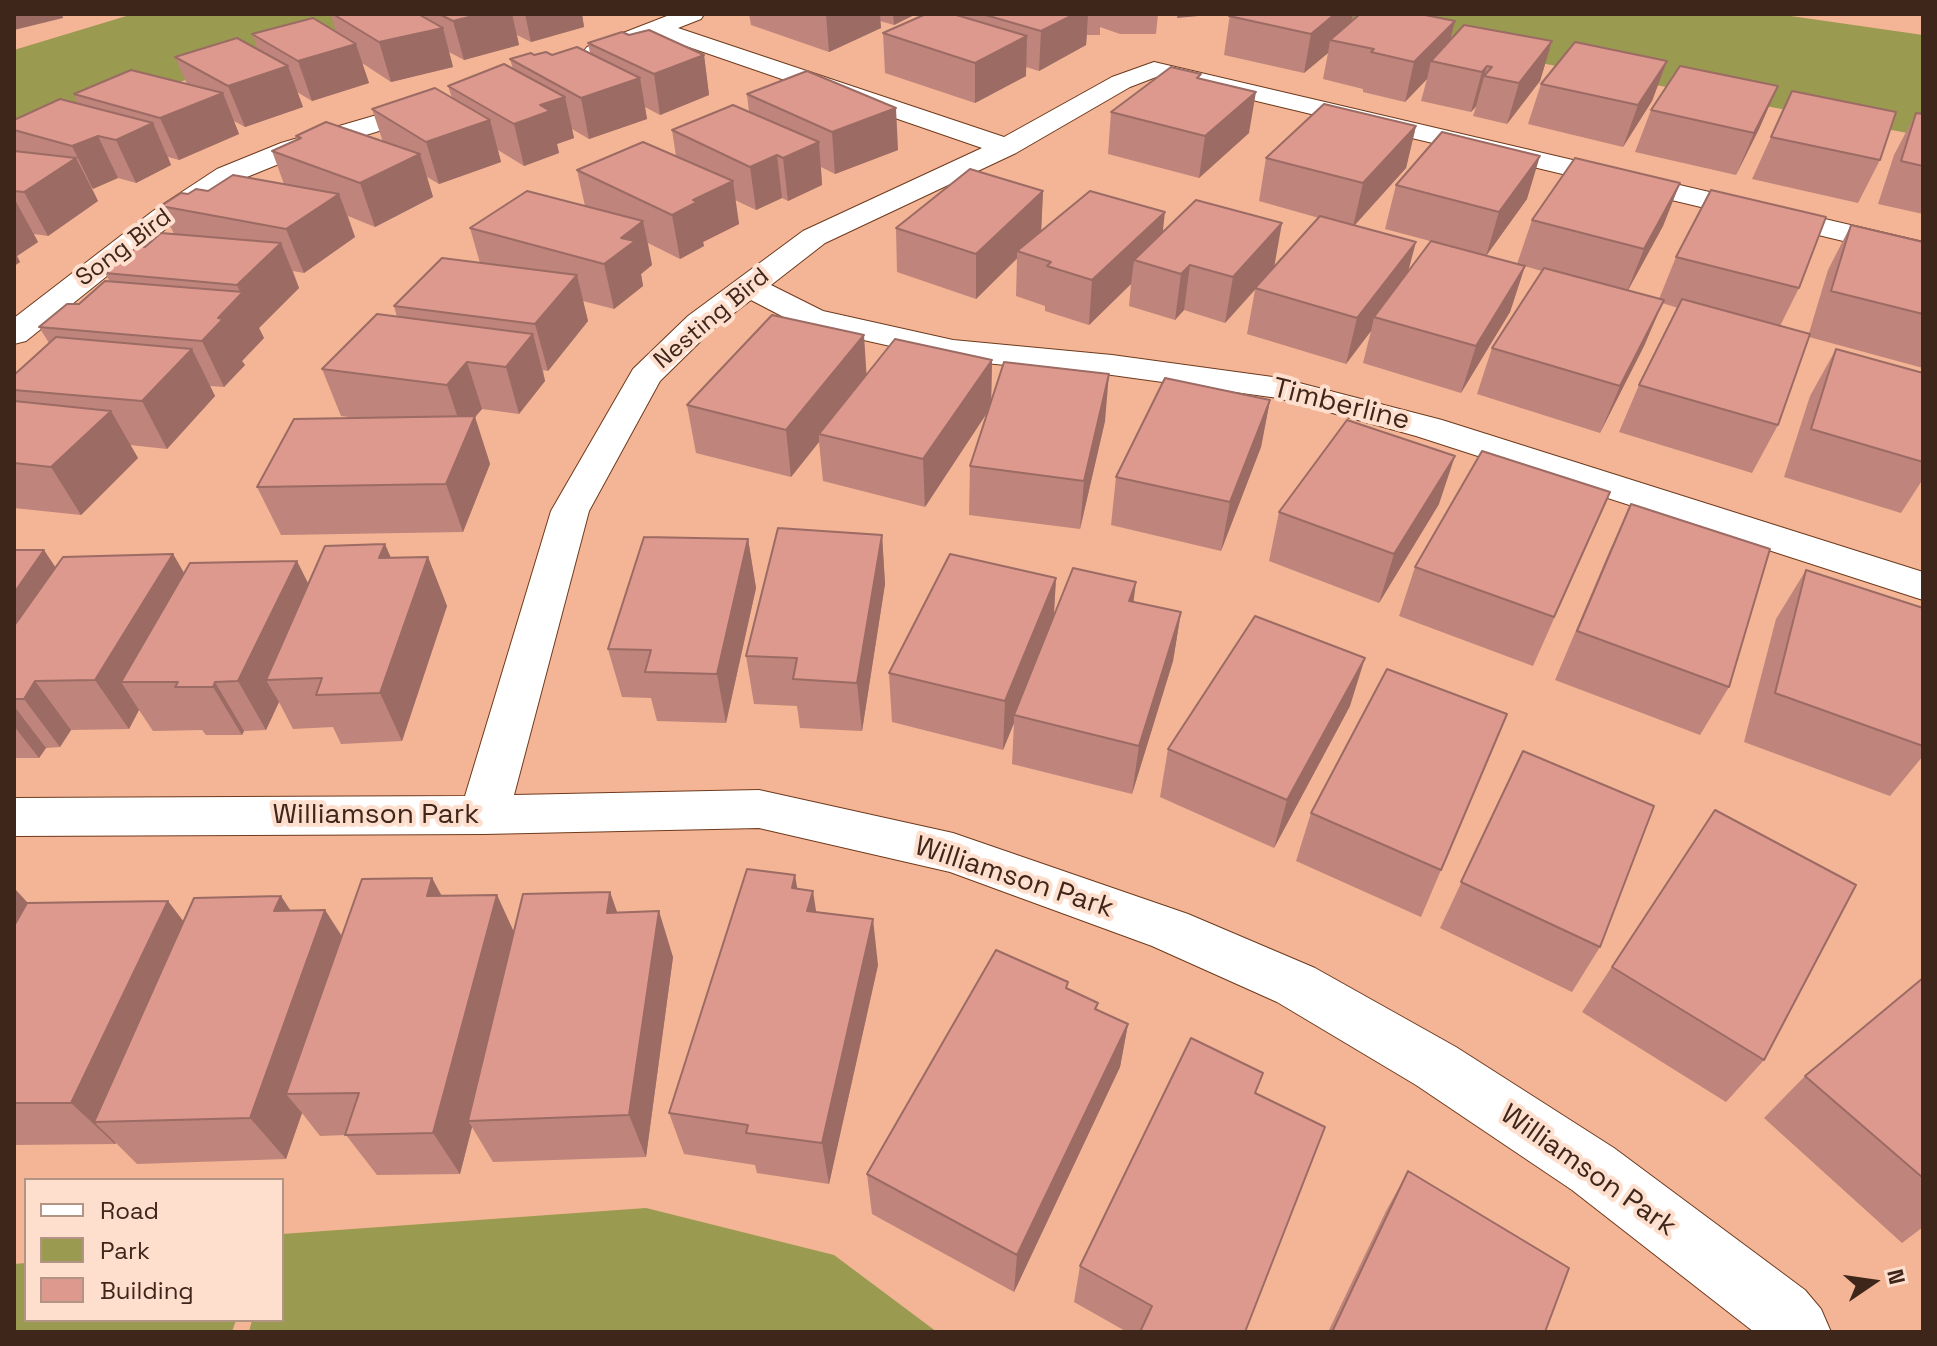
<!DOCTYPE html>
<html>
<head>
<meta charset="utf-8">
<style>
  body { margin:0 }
  #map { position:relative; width:1937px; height:1346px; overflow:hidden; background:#f3b595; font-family:"Space Grotesk",sans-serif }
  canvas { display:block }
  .frame { position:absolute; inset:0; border:16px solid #3f261a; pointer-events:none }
  .legend { position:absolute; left:24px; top:1178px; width:260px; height:144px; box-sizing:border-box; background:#fedecd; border:2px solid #b29485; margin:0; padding:10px 14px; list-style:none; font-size:24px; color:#3f261a }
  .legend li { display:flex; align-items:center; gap:16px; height:40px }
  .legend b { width:40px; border:2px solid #b29485 }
  .north { position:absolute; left:1833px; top:1242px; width:80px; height:80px; -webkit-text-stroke:6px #fedecd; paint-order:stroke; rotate:77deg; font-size:22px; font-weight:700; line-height:32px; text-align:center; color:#3f261a }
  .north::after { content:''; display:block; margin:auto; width:28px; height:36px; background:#3f261a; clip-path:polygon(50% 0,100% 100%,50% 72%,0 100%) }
</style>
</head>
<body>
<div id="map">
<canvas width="1937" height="1346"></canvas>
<div class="frame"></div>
<ul class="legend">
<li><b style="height:10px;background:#fff"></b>Road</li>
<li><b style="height:22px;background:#9b9a51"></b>Park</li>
<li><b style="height:22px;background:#de998f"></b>Building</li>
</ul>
<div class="north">N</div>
</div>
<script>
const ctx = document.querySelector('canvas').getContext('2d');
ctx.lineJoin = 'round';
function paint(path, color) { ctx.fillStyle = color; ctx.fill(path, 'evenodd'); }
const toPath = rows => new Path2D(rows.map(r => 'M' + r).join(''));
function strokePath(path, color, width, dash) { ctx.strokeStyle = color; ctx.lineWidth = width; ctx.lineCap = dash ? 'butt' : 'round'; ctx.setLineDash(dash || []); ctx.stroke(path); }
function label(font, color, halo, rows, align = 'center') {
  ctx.font = font + ' "Space Grotesk",sans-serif'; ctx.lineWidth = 8; ctx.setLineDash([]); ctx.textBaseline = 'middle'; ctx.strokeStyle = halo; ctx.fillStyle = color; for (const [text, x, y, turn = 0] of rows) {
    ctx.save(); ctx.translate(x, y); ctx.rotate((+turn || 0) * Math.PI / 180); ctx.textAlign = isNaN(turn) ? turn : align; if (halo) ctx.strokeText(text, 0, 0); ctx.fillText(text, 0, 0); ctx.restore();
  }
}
paint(toPath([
  [133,14,425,14,206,73,102,109,14,150,14,50],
  [1331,14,1777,14,1923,35,1923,136,1483,52,1360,26],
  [646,1208,834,1255,937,1332,249,1332,252,1320,282,1320,282,1234],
  [26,1263,26,1320,236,1320,232,1332,14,1332,14,1264]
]), '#9b9a51');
const minor = toPath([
  [672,14,704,14,701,19,678,28,1004,137,1112,77,1154,62,1923,242,1923,260,1156,77,1130,87,1016,153,825,243,771,285,823,311,953,340,1112,355,1280,378,1442,420,1923,572,1923,600,1416,436,1278,398,1112,375,953,360,801,326,751,300,712,330,660,381,589,511,514,795,759,790,953,833,1188,914,1315,968,1456,1047,1614,1148,1805,1290,1821,1309,1831,1332,1754,1332,1572,1190,1416,1085,1277,1002,1152,946,950,872,759,828,484,834,14,836,14,798,465,796,551,511,633,369,688,316,803,231,982,148,657,36,595,59,587,57,583,52,587,47,672,14],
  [435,98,444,101,448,106,444,111,301,155,237,181,173,223,26,341,14,344,14,318,153,211,217,169,281,143,435,98]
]);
strokePath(minor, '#6f3a1d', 2);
paint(minor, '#fff');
paint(toPath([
  [331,14,582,14,584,27,531,42,517,35,519,45,464,60,449,52,453,67,391,82,362,63,369,83,312,101,297,92,303,107,245,127,234,121,239,134,179,160,168,157,171,165,136,183,118,178,92,188,98,201,48,236,34,234,38,242,17,256,20,262,14,266,14,120,78,104,74,94,187,84,175,57,258,50,252,34,336,32],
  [749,14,916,14,894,25,880,21,881,28,829,52,751,25],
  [926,14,1158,14,1156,34,1120,34,1100,27,1100,35,1087,35,1086,45,1039,71,1026,67,1026,76,975,103,885,73,883,33],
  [1230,14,1353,14,1352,21,1455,21,1450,41,1552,41,1540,81,1507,124,1473,116,1476,107,1471,112,1421,101,1427,79,1405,102,1363,92,1363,89,1323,79,1328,53,1304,73,1224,55],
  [629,35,704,55,709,95,660,115,645,107,647,119,589,139,572,129,574,138,557,144,559,153,524,166,498,150,501,162,439,184,427,177,433,197,375,227,348,216,355,237,304,273,293,271,299,288,259,328,264,338,242,361,245,365,224,387,210,386,215,396,167,449,130,445,138,458,81,515,14,508,14,375,49,343,39,327,79,304,110,282,105,273,145,247,174,234,161,206,188,194,284,184,272,151,297,140,296,136,383,142,372,109,452,98,448,86,513,69,510,59,534,55,590,53,588,43],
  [1667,61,1652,101,1623,147,1528,124,1541,84],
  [1201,79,1249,133,1199,178,1108,154,1111,112],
  [747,94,898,150,835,174,821,167,822,185,788,201,782,198,756,210,735,200,739,224,703,242,704,246,680,259,648,243,652,265,641,274,643,286,614,309,583,301,588,321,548,371,543,370,545,381,519,414,482,409,475,417,490,464,463,532,281,535,257,487,357,418,341,416,322,369,397,317,394,306,480,263,470,228,585,206,577,170,676,156,672,130,749,112],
  [1651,110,1760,127,1736,175,1635,152],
  [1916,113,1923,114,1923,214,1878,204,1894,155],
  [1416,126,1406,168,1354,226,1408,271,1464,250,1385,229,1396,185,1527,199,1486,256,1525,266,1510,312,1461,393,1363,363,1371,331,1346,364,1247,334,1255,290,1225,323,1184,310,1175,320,1129,306,1131,284,1089,325,1045,311,1045,306,1016,296,1017,259,976,299,897,272,896,228,1043,191,1041,231,1163,232,1274,267,1319,218,1259,201,1266,158],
  [1771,137,1880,160,1858,203,1752,179],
  [1680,183,1663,226,1628,290,1659,299,1676,257,1799,288,1780,326,1809,333,1828,270,1851,225,1923,242,1923,368,1809,337,1778,425,1752,473,1619,432,1639,385,1678,308,1662,303,1644,346,1600,433,1477,394,1492,348,1542,271,1517,264,1532,220],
  [1836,349,1923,373,1923,479,1901,513,1784,477,1810,396],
  [992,360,991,402,1105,421,1080,529,969,515,970,466,987,412,925,507,823,481,819,442,791,477,696,453,687,405,867,374],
  [1270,400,1261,447,1221,551,1111,525,1116,477],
  [1610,492,1533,666,1399,616,1415,567],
  [1439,504,1379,603,1269,561,1279,512],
  [1631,504,1729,687,1700,735,1555,680,1609,552],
  [882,535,885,584,862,731,800,728,797,706,754,704,746,656],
  [748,539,756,588,726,723,657,721,651,698,622,697,608,649],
  [14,550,55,567,173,554,184,573,309,584,391,558,428,557,447,606,402,741,341,744,333,727,293,729,279,702,266,730,244,731,242,735,206,735,202,730,153,731,139,710,129,729,71,730,60,747,46,748,39,758,14,758],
  [1806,570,1923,608,1923,756,1890,796,1744,742,1776,619],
  [1056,578,1054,616,1181,612,1173,661,1132,794,1012,764,1014,723,1003,750,892,722,889,673],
  [1350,706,1274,848,1160,797,1168,749],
  [1523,751,1600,947,1572,992,1440,928],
  [1715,810,1764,1060,1726,1102,1582,1012],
  [1311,813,1441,870,1421,917,1296,861],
  [432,878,442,896,497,895,514,933,610,892,617,912,673,957,646,1157,493,1162,472,1127,460,1174,377,1175,346,1135,320,1136,302,1113,286,1159,137,1164,116,1143,115,1144,14,1145,14,888,28,903,184,922,291,911,325,910,342,936],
  [798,889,816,912,878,965,829,1184,757,1173,755,1165,684,1154,669,1113],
  [1923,978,1923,1227,1902,1243,1764,1118,1805,1076],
  [1068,989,1097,1010,1128,1024,1120,1067,1014,1292,872,1214,867,1174],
  [1256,1094,1245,1332,1127,1332,1074,1302,1080,1266],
  [1408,1171,1545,1332,1328,1332,1386,1211]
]), '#bf847b');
paint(toPath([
  [14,14,62,14,63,18,14,30],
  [481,14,512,14,519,45,464,60,453,21],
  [525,14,582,14,584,27,531,42],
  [826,14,880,14,881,28,829,52],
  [893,14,916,14,894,25],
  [1075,14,1088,14,1086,45,1039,71,1041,31],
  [1178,14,1219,14,1177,18],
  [1335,14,1353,14,1349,34,1330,40,1328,53,1304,73,1311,34],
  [1455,21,1445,60,1431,61,1427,79,1405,102,1414,62],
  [443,28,453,67,391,82,379,42],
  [1027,36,1026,76,975,103,975,63],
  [1552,41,1540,81,1507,124,1519,83],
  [356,44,369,83,312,101,298,61],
  [704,55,709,95,660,115,654,74],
  [1667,61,1652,101,1623,147,1638,105],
  [288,66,303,107,245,127,228,86],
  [1487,66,1476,106,1471,112,1482,72],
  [640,78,647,119,589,139,581,98],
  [1778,86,1760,127,1736,175,1754,133],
  [1256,92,1249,133,1199,178,1205,136],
  [223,93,239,134,179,160,160,118],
  [565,97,574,138,557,144,559,153,524,166,514,124,540,105],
  [896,108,898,150,835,174,832,132],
  [490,120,501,162,439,184,426,142],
  [153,123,171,165,136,183,116,140],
  [1416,126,1406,168,1353,227,1363,183],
  [98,136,118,178,93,189,72,146],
  [819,142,822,185,788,201,783,158],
  [420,154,433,197,375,227,360,183],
  [777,155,782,198,756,210,750,167],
  [1540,156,1527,199,1486,256,1499,212],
  [76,158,98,201,48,236,24,192],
  [733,181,739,224,703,242,704,246,680,259,672,215,693,200],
  [1680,183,1663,226,1626,294,1644,249],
  [1043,191,1041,235,1017,251,1017,258,976,299,976,254],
  [339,194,355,237,304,273,286,229],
  [14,198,38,242,17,256,20,262,14,266],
  [1165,212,1160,256,1134,260,1131,284,1089,325,1092,280],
  [643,221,652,265,641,274,643,286,614,309,604,264,621,238],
  [1282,223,1274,268,1225,323,1233,277],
  [1416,242,1404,287,1374,317,1371,331,1346,364,1357,318],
  [281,243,299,288,259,328,264,338,242,361,245,365,224,387,202,341,218,318,241,294,237,285],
  [1190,265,1184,310,1175,320,1181,274],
  [1525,266,1510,312,1461,393,1476,346],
  [577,275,588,321,548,371,535,324],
  [1664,300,1644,346,1600,433,1620,386],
  [533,334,545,381,519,414,506,367],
  [864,335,867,382,819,434,819,442,791,477,786,430],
  [192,349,215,396,167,449,142,401],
  [992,360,991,407,925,507,923,459],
  [467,362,482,409,475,417,490,464,463,532,446,484,463,433,447,385],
  [1109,374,1105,421,1080,529,1084,481],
  [1270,400,1261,447,1221,551,1230,502],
  [111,411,138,458,81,515,51,467],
  [1455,456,1439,504,1379,603,1394,554],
  [882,535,885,584,862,731,857,683],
  [748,539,756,588,726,723,717,674],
  [385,544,406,593,379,558],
  [44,550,76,598,14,696,14,593],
  [173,554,201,602,121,682,139,710,129,729,95,680],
  [428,557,447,606,402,741,380,693],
  [297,561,321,609,266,680,279,702,266,730,238,681],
  [1056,578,1053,626,1014,715,1014,723,1003,750,1005,701],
  [1136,582,1130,630,1129,601],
  [1181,612,1173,661,1132,794,1139,746],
  [1365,658,1350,706,1274,848,1287,800],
  [35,681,71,730,60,747,24,699],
  [215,682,244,731,242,735,213,687],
  [14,706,46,748,39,758,14,726],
  [795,875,803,922,792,888],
  [432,878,456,924,427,896],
  [14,888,55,933,14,1009],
  [813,891,820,937,807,911],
  [610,892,626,938,607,913],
  [497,895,518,941,468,1121,472,1127,460,1174,433,1133],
  [281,896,311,942,274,911],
  [168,901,203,947,94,1122,116,1143,115,1144,71,1103],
  [325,910,354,956,286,1094,302,1113,286,1159,250,1118],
  [659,911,673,957,646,1157,629,1115],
  [873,919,878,965,829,1184,822,1143],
  [1128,1024,1120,1067,1014,1292,1017,1255]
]), '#9b6b64');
const building = toPath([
  [333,14,418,14,443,28,379,42,333,14],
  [439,14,481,14,453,21,439,14],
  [926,14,953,14,1027,36,975,63,883,33,926,14],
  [982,14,1075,14,1041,31,982,14],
  [1232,14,1335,14,1311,34,1229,16,1232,14],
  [1360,14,1420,14,1455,21,1414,62,1371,52,1374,49,1330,40,1360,14],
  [313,18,356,44,298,61,252,34,313,18],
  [1464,25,1552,41,1519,83,1484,76,1492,67,1487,66,1482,72,1431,61,1464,25],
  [649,30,704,55,654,74,588,43,622,32,629,35,649,30],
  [237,38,288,66,228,86,175,57,237,38],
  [1575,42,1667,61,1638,105,1541,84,1575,42],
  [577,47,640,78,581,98,510,59,531,53,534,55,546,52,552,55,577,47],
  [504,64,565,97,540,105,550,111,514,124,448,86,504,64],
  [1680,66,1778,86,1754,133,1651,110,1680,66],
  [1171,67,1201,74,1197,78,1256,92,1205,136,1111,112,1171,67],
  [131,70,223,93,160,118,74,94,131,70],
  [807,71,896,108,832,132,747,94,807,71],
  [435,88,490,120,426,142,372,109,435,88],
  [1792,91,1896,112,1880,160,1771,137,1792,91],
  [60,99,153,123,116,140,98,136,72,146,14,130,14,120,60,99],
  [1324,104,1416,126,1363,183,1266,158,1324,104],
  [733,105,819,142,783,158,777,155,750,167,672,130,733,105],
  [1916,113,1923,114,1923,166,1901,161,1916,113],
  [326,122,420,154,360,183,272,151,301,138,296,136,326,122],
  [1442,132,1540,156,1499,212,1396,185,1442,132],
  [643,142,733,181,693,200,697,202,672,215,577,170,643,142],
  [14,151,76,158,24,192,14,191,14,151],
  [1575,158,1680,183,1644,249,1532,220,1575,158],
  [970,169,1043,191,976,254,896,228,970,169],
  [233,175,339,194,286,229,161,206,181,193,188,194,196,189,208,191,233,175],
  [1711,190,1826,217,1799,288,1676,257,1711,190],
  [527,191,643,221,621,238,635,241,604,264,470,228,527,191],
  [1090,191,1165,212,1092,280,1047,266,1051,262,1017,251,1090,191],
  [1196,200,1282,223,1233,277,1190,265,1181,274,1134,260,1196,200],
  [1320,216,1416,242,1357,318,1255,288,1320,216],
  [1851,225,1923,242,1923,314,1831,291,1851,225],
  [161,233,281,243,237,285,105,273,138,246,145,247,161,233],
  [1431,241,1525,266,1476,346,1374,317,1431,241],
  [442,258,577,275,535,324,394,306,442,258],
  [1544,268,1664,300,1620,386,1492,348,1544,268],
  [105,281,243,292,218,318,223,319,202,341,39,327,67,304,79,304,105,281],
  [1682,299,1810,334,1778,425,1639,385,1682,299],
  [377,314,533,334,506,367,467,362,447,385,322,369,377,314],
  [772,315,864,335,786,430,687,405,772,315],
  [56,337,192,349,142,401,14,390,14,375,56,337],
  [895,339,992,360,923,459,819,434,895,339],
  [1836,349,1923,373,1923,462,1811,429,1836,349],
  [1004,362,1109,374,1084,481,970,466,1004,362],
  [1165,378,1270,400,1230,502,1116,477,1165,378],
  [14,401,111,411,51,467,14,463,14,401],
  [475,416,446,484,257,487,294,419,475,416],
  [1347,420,1455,456,1394,554,1279,512,1347,420],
  [1482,451,1610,492,1554,617,1415,567,1482,451],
  [1631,504,1770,549,1729,687,1577,631,1631,504],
  [778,528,882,535,857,683,793,679,797,658,746,656,778,528],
  [644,537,748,539,717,674,645,672,651,650,608,649,644,537],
  [385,544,379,558,428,557,380,693,316,695,322,678,266,680,325,546,385,544],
  [14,550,44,550,14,593,14,550],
  [173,554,95,680,35,681,24,699,14,699,14,626,63,557,173,554],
  [950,554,1056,578,1005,701,889,673,950,554],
  [297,561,238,681,215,682,213,687,175,687,178,682,121,682,190,563,297,561],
  [1073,568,1136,582,1129,601,1181,612,1139,746,1014,715,1073,568],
  [1806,570,1923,608,1923,746,1775,693,1806,570],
  [1255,616,1365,658,1287,800,1168,749,1255,616],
  [1387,669,1507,714,1441,870,1311,813,1387,669],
  [1523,751,1654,806,1600,947,1461,882,1523,751],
  [1715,810,1856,885,1764,1060,1612,967,1715,810],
  [747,869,795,875,792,888,813,891,807,911,873,919,822,1143,746,1133,748,1125,669,1113,747,869],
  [432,878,427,896,497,895,433,1133,345,1135,359,1093,286,1094,362,879,432,878],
  [610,892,607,913,659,911,629,1115,468,1121,523,894,610,892],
  [281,896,274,911,325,910,250,1118,94,1122,194,898,281,896],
  [168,901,71,1103,14,1103,14,926,27,903,168,901],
  [996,950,1068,982,1066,988,1098,1003,1095,1009,1128,1024,1017,1255,867,1174,996,950],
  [1923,978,1923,1178,1805,1076,1923,978],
  [1191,1038,1263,1073,1255,1093,1325,1127,1245,1332,1140,1332,1152,1306,1080,1266,1191,1038],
  [1408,1171,1569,1268,1545,1332,1332,1332,1408,1171]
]);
paint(building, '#de998f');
strokePath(building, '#9b6b64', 2);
label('24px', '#3f261a', '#fedecd', [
  ["Song Bird",124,248,-37],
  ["Nesting Bird",712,319,-40]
]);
label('28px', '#3f261a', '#fedecd', [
  ["Timberline",1341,405,14],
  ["Williamson Park",376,815],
  ["Williamson Park",1014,878,18],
  ["Williamson Park",1588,1171,35]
]);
</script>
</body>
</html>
